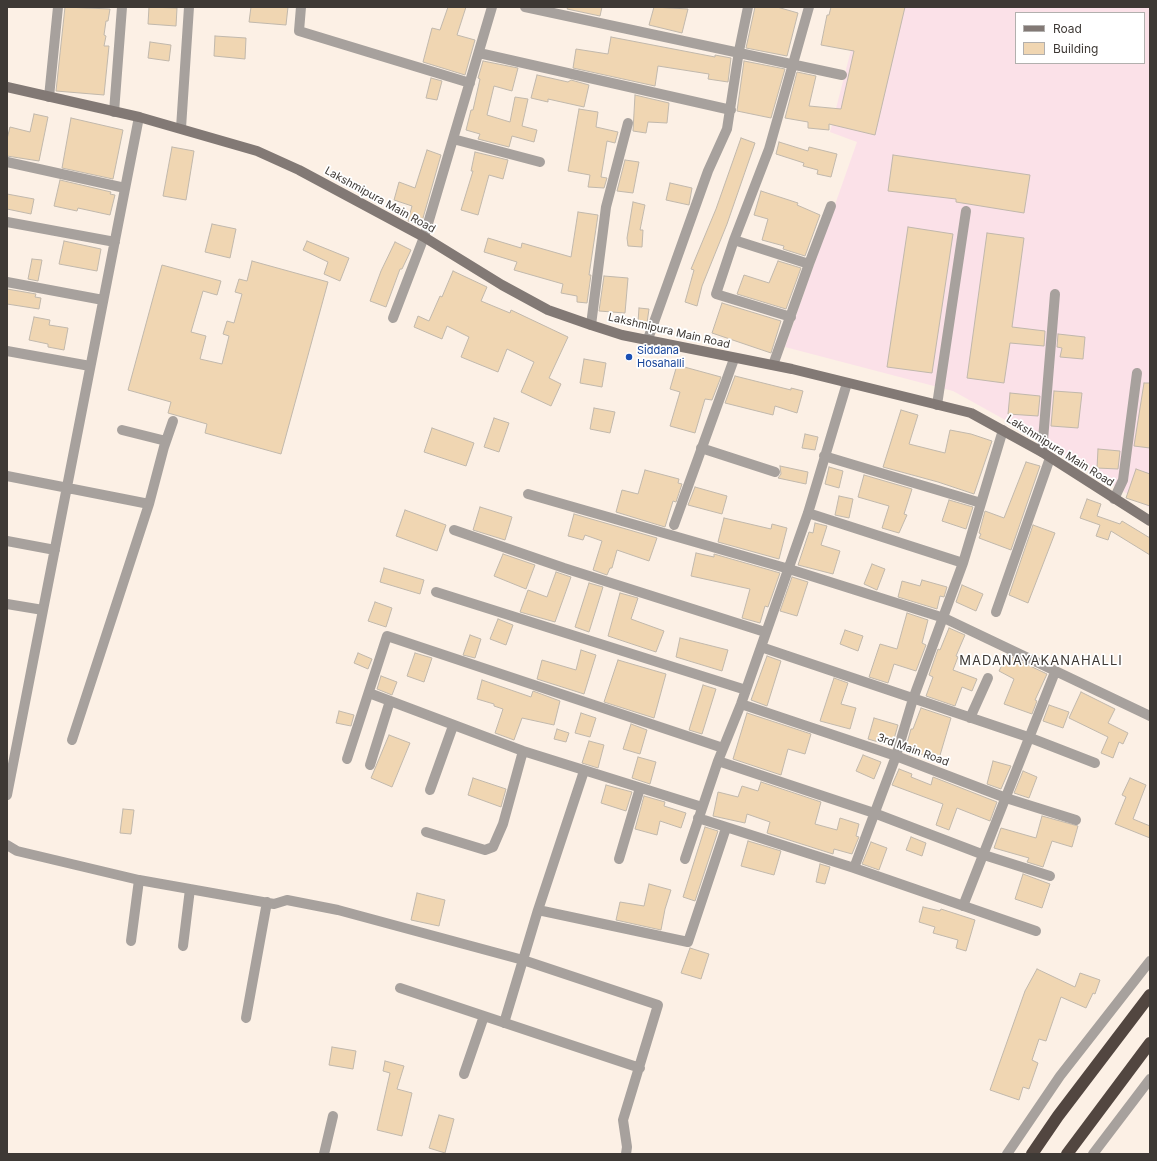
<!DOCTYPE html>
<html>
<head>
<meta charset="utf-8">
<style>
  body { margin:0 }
  #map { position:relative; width:1157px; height:1161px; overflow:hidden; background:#fcf0e5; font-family:Inter,sans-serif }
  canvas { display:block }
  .frame { position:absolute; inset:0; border:8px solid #3e3935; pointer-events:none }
  .legend { position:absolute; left:1015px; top:12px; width:130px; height:52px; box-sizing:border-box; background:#fff; border:1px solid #b2b0ae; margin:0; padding:5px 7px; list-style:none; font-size:12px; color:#3e3935 }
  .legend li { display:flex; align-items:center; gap:8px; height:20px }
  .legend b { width:20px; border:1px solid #b2b0ae }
</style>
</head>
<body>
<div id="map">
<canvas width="1157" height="1161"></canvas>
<div class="frame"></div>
<ul class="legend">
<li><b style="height:5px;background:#827975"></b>Road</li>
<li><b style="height:11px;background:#f0d6b2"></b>Building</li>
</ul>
</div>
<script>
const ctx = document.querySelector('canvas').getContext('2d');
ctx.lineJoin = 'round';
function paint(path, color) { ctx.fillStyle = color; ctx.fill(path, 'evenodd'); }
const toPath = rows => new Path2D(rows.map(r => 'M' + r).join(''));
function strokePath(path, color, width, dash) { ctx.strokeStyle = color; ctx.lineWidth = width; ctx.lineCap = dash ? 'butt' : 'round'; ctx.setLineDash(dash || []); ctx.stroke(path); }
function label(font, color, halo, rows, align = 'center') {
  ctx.font = font + ' Inter,sans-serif'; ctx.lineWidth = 3.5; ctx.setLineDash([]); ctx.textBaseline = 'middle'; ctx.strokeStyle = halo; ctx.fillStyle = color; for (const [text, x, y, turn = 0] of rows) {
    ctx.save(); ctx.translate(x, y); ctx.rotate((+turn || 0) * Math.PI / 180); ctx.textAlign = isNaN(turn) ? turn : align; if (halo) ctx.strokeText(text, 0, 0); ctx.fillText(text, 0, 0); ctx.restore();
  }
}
paint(toPath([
  [862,7,1150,7,1150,508,1034,436,953,391,785,347,857,142,830,132],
  [1016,13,1144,13,1144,63,1016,63]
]), '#fbe1e8');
const building = toPath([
  [65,7,110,9,108,21,106,21,104,35,106,36,104,46,109,46,104,95,56,91,65,7],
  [149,7,177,8,176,26,148,24,149,7],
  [251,7,288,7,286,25,249,22,251,7],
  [448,7,466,7,457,35,475,40,465,75,423,62,432,28,440,30,448,7],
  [568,7,602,7,600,16,567,9,568,7],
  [654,7,688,9,682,33,649,25,654,7],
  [755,7,777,7,798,13,787,56,746,48,755,7],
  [831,7,905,7,875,135,829,124,829,130,808,128,808,122,785,118,797,72,816,76,809,106,841,109,854,51,821,45,827,15,829,15,831,7],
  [215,36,246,38,245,59,214,56,215,36],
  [611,37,715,57,715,55,731,58,728,82,708,79,709,74,658,66,655,86,573,68,576,49,608,54,611,37],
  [150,42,171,45,169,61,148,58,150,42],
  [483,61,518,68,512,91,494,86,487,115,510,122,515,97,528,99,522,126,537,130,534,142,512,136,509,147,478,139,480,134,466,130,471,110,473,110,480,79,478,78,483,61],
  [744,61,785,69,771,118,737,111,744,61],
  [537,75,568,82,571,80,589,85,584,107,548,99,548,102,531,98,537,75],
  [431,78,442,81,437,100,426,98,431,78],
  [635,95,669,103,667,123,648,122,646,133,633,131,635,95],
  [579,109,598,112,596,127,618,132,615,143,607,141,601,177,607,178,604,188,588,187,590,175,568,171,579,109],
  [34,114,48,117,39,161,7,156,7,139,10,127,30,132,34,114],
  [71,118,123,130,113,179,62,168,71,118],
  [741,138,755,143,727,224,702,286,697,306,685,302,694,270,691,269,716,209,741,138],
  [779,142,808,151,809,147,837,154,831,177,817,174,818,170,803,166,804,163,776,154,779,142],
  [172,147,194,151,186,200,163,196,172,147],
  [427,150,441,155,421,225,408,221,412,206,394,200,399,182,415,188,427,150],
  [475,152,508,160,503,179,489,175,478,215,461,210,473,171,471,171,475,152],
  [893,155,1030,175,1024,213,956,202,956,199,888,191,893,155],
  [625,160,639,162,633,193,617,191,625,160],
  [60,180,111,192,110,194,115,195,110,215,78,208,77,211,54,206,60,180],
  [670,183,692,188,689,205,666,200,670,183],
  [761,191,798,203,797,205,820,215,805,256,783,249,784,246,762,240,768,219,754,215,761,191],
  [7,194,34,199,31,214,7,209,7,194],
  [633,202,645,205,640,230,643,230,642,247,628,246,627,238,633,202],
  [578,212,598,215,589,275,591,275,587,303,577,302,577,296,561,293,563,284,514,270,517,262,484,252,488,238,521,248,522,243,571,257,578,212],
  [212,224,236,229,230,258,205,252,212,224],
  [908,227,953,234,932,373,887,367,908,227],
  [987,233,1024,238,1012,327,1045,331,1044,346,1010,343,1004,383,967,378,987,233],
  [64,241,101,249,97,271,59,264,64,241],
  [307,241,349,258,340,281,324,274,328,262,303,250,307,241],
  [395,242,411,250,402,269,400,269,386,307,370,301,381,271,395,242],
  [32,259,42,260,38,281,28,279,32,259],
  [252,261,328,282,281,454,205,433,207,424,168,413,171,402,128,390,162,265,221,281,217,295,203,291,191,332,206,336,200,359,222,364,229,336,223,334,227,321,234,323,242,294,235,292,239,279,247,281,252,261],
  [778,261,801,268,786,309,737,294,744,275,769,283,778,261],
  [453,271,487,287,481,301,510,313,511,310,568,337,549,378,561,384,551,406,521,392,534,362,507,349,498,372,461,357,469,337,447,326,442,339,414,327,418,316,429,321,440,296,442,297,453,271],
  [604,276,628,278,625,313,599,311,604,276],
  [7,289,36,294,35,297,41,298,39,309,7,304,7,289],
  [722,303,781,321,771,353,712,333,722,303],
  [639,308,649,309,647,323,638,322,639,308],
  [34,317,50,320,49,325,68,328,64,350,48,347,48,344,29,340,34,317],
  [1058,334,1085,337,1083,359,1060,357,1062,348,1057,347,1058,334],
  [584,359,606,363,602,387,580,383,584,359],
  [677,365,721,377,712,400,705,399,695,433,670,426,680,392,670,389,677,365],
  [735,376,791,390,791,388,803,391,797,413,775,406,773,415,725,403,735,376],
  [1144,383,1150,383,1150,448,1134,446,1144,383],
  [1054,391,1082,393,1078,428,1051,426,1054,391],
  [1010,393,1040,396,1038,416,1008,414,1010,393],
  [594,408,615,412,610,433,590,429,594,408],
  [901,410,918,415,909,444,945,453,950,430,971,434,992,441,974,494,938,482,883,467,901,410],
  [494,418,509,423,499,452,484,447,494,418],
  [432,428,474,443,466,466,424,452,432,428],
  [805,434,818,437,815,450,802,448,805,434],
  [1098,449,1120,451,1118,469,1097,468,1098,449],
  [1026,462,1040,466,1011,550,979,538,981,534,979,533,985,511,1004,518,1026,462],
  [780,466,808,472,806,484,778,478,781,474,780,466],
  [829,467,843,471,839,488,825,484,829,467],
  [1136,469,1150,474,1150,506,1126,498,1136,469],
  [645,470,679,479,678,483,682,484,676,502,673,501,665,527,616,512,622,490,638,494,645,470],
  [864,475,912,489,904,514,907,515,899,533,882,528,889,506,858,497,864,475],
  [695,487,727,496,722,514,688,505,695,487],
  [839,496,853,499,849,518,835,515,839,496],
  [1087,499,1101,504,1097,516,1120,524,1122,521,1150,538,1150,555,1111,531,1108,540,1096,536,1100,525,1080,518,1087,499],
  [949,500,973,507,966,529,942,521,949,500],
  [480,507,512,517,505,540,473,530,480,507],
  [405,510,446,525,437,551,396,536,405,510],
  [574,514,657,538,649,561,617,550,612,568,610,568,607,575,593,570,602,541,585,535,583,540,568,536,574,514],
  [724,518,771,529,772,524,787,528,779,559,718,542,724,518],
  [815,523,827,526,821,545,840,551,833,574,798,565,809,532,813,533,815,523],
  [1033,525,1055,533,1028,603,1009,595,1033,525],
  [696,553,714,557,714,554,780,573,768,607,765,606,760,623,742,618,750,589,691,576,696,553],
  [503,554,535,565,526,589,494,576,503,554],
  [872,564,885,569,877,590,864,584,872,564],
  [384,568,424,580,420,594,380,582,384,568],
  [556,572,571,577,555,622,520,612,528,590,547,597,556,572],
  [792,577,808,582,797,616,780,611,792,577],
  [922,580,947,587,944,597,940,596,937,609,898,597,902,581,920,586,922,580],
  [589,583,603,587,589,632,575,627,589,583],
  [962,585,983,594,976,611,956,602,962,585],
  [620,593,638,598,631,619,664,631,656,652,608,636,620,593],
  [375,602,392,608,386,627,368,621,375,602],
  [907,613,928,620,922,643,926,645,916,671,894,664,888,683,869,677,880,644,897,649,907,613],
  [498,619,513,625,506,645,490,639,498,619],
  [949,628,965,635,956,656,958,657,953,670,977,679,972,691,962,687,955,706,926,696,933,677,929,675,938,649,940,650,949,628],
  [845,630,863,636,858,651,840,644,845,630],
  [470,635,481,639,475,658,463,655,470,635],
  [680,638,728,650,722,671,676,657,680,638],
  [581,650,596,655,584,694,537,679,542,660,576,670,581,650],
  [358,653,372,659,368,669,354,663,358,653],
  [415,653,432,658,424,682,407,676,415,653],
  [1007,655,1047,674,1035,700,1037,701,1032,714,1004,704,1014,679,999,671,1007,655],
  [767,656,781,661,767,706,751,700,767,656],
  [618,660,666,674,654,718,604,702,618,660],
  [381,676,397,682,392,695,377,689,381,676],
  [834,678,848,683,841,704,856,708,850,729,820,721,834,678],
  [482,680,531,697,533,691,560,701,554,725,522,718,514,740,495,733,503,709,494,706,494,704,477,699,482,680],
  [703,685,716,689,702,734,689,730,703,685],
  [1081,692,1115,709,1108,723,1128,733,1123,744,1119,742,1113,758,1101,753,1108,737,1069,718,1081,692],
  [1049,705,1069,712,1063,728,1043,721,1049,705],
  [921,708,951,718,938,762,924,758,925,755,905,750,911,729,913,729,921,708],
  [339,711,354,715,351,726,336,723,339,711],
  [581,713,596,718,590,737,575,733,581,713],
  [747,713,811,734,805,754,788,749,781,775,733,759,747,713],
  [874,718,898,725,892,746,868,739,874,718],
  [631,724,647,730,640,754,623,749,631,724],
  [557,729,569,733,566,742,554,739,557,729],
  [389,735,410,743,392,787,371,778,389,735],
  [589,741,604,745,598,768,582,763,589,741],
  [863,755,881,762,874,779,856,771,863,755],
  [638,757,656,762,650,784,632,778,638,757],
  [993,761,1011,766,1001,789,987,784,993,761],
  [899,769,912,774,911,777,931,785,933,777,997,802,990,821,957,808,949,830,936,825,943,804,892,785,899,769],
  [1023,771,1037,777,1029,798,1014,793,1023,771],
  [473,778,506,789,501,807,468,795,473,778],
  [1130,778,1146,785,1133,819,1150,826,1150,838,1115,824,1126,797,1122,795,1130,778],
  [761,782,821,802,815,824,837,830,840,818,859,824,856,836,859,837,852,854,834,849,833,854,767,833,770,822,747,814,745,823,713,816,718,792,738,797,742,786,758,791,761,782],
  [606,785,632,792,626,811,601,803,606,785],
  [644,796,665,802,664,806,686,813,681,828,660,821,657,835,635,829,644,796],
  [123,809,134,810,131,834,120,833,123,809],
  [1042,816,1078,826,1072,847,1052,841,1043,867,1027,862,1029,858,994,848,1001,828,1036,838,1042,816],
  [705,827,718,831,695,901,683,897,705,827],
  [911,837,926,843,922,856,906,850,911,837],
  [748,841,781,851,774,875,741,866,748,841],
  [871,842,887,848,879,870,862,864,871,842],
  [820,864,830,867,825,884,816,882,820,864],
  [1023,874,1050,884,1042,908,1015,899,1023,874],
  [649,884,671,890,665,909,661,930,616,920,620,902,644,906,649,884],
  [417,893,445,900,439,926,411,920,417,893],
  [923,907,940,911,941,909,975,920,966,951,956,948,958,940,933,933,935,927,919,922,923,907],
  [690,948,709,954,701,979,681,973,690,948],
  [1037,969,1075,987,1080,973,1100,980,1095,994,1093,993,1086,1008,1061,997,1046,1041,1039,1039,1032,1060,1038,1063,1029,1089,1023,1087,1019,1100,990,1090,1025,991,1037,969],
  [332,1047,356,1051,353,1069,329,1065,332,1047],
  [385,1061,404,1066,397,1089,412,1093,402,1136,377,1130,390,1073,383,1071,385,1061],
  [439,1115,454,1119,445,1153,429,1148,439,1115]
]);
paint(building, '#f0d6b2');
strokePath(building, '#c1b8ac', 1);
strokePath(toPath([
  [301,7,299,31,470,83],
  [525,7,842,75],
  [479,53,731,110],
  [49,97,58,7],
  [114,112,122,7],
  [181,128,189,7],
  [453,139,540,162],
  [7,162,125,188],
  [7,222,115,242],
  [734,240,809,264,773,365],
  [809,264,831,206],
  [7,282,103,300],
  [791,317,716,294,734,240,769,149,809,7],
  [393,318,424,237,492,7],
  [591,325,606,207,628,123],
  [648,339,708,171,727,129,739,51,748,7],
  [7,351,90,366],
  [937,405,966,211],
  [122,430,166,441],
  [701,448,775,472],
  [1042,452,1055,294],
  [824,456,981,503],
  [7,476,149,504],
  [528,494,789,569,944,618,1150,716],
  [1114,499,1123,480,1137,373],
  [808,513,963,563],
  [674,525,734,359],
  [454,530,564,568,765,632],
  [7,541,55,550],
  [436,592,746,690],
  [7,604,43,610],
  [996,612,1050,458],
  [761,647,1028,737,1095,763],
  [369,693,523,751,702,807],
  [741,704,896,756,1006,798,1076,820],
  [970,718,988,678],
  [72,740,149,504,164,447,173,421],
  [347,759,387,636,723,748],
  [718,761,874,813,984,855,1050,876],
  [370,765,390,701],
  [430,790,453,726],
  [7,795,139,117],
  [698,818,854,868,1036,931],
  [426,832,485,850,493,847,503,824,523,751],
  [7,845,17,851,139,880,274,904,287,900,338,910,523,960,658,1005,623,1120,627,1147,626,1154],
  [619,859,640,788],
  [685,859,718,761,741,704,808,513,847,383],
  [854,868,896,756,913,699,963,563,1003,430],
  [963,906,1055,672],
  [538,910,688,942,726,828],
  [131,941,139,880],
  [183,946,190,889],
  [400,988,640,1068],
  [246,1018,267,902],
  [504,1023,538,910,584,771],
  [464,1074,484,1016],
  [324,1154,333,1116]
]), '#a7a19d', 10);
strokePath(toPath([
  [1007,1154,1060,1076,1150,961],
  [1093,1154,1150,1079]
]), '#a7a19d', 10);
strokePath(toPath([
  [7,87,139,117,257,151,299,170,424,237,502,285,548,310,591,325,622,335,792,369,971,413,1042,452,1150,521]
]), '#827975', 10);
strokePath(toPath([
  [1032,1154,1058,1116,1150,995],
  [1067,1154,1150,1043]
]), '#524640', 12);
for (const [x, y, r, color] of [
  [629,357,4,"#1a4fb4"]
]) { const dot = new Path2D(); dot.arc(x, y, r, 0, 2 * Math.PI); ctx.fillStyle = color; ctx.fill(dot); strokePath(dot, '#fff', 1.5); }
label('11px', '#3e3935', '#fff', [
  ["Lakshmipura Main Road",380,200,29],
  ["Lakshmipura Main Road",669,331,13],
  ["Lakshmipura Main Road",1060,451,32],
  ["3rd Main Road",913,750,20]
]);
label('11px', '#164399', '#fff', [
  ["Siddana",637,351],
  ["Hosahalli",637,364]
], 'left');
ctx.letterSpacing = '1px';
label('13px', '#3e3935', '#fff', [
  ["MADANAYAKANAHALLI",1041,661]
]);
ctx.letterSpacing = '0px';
</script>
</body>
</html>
